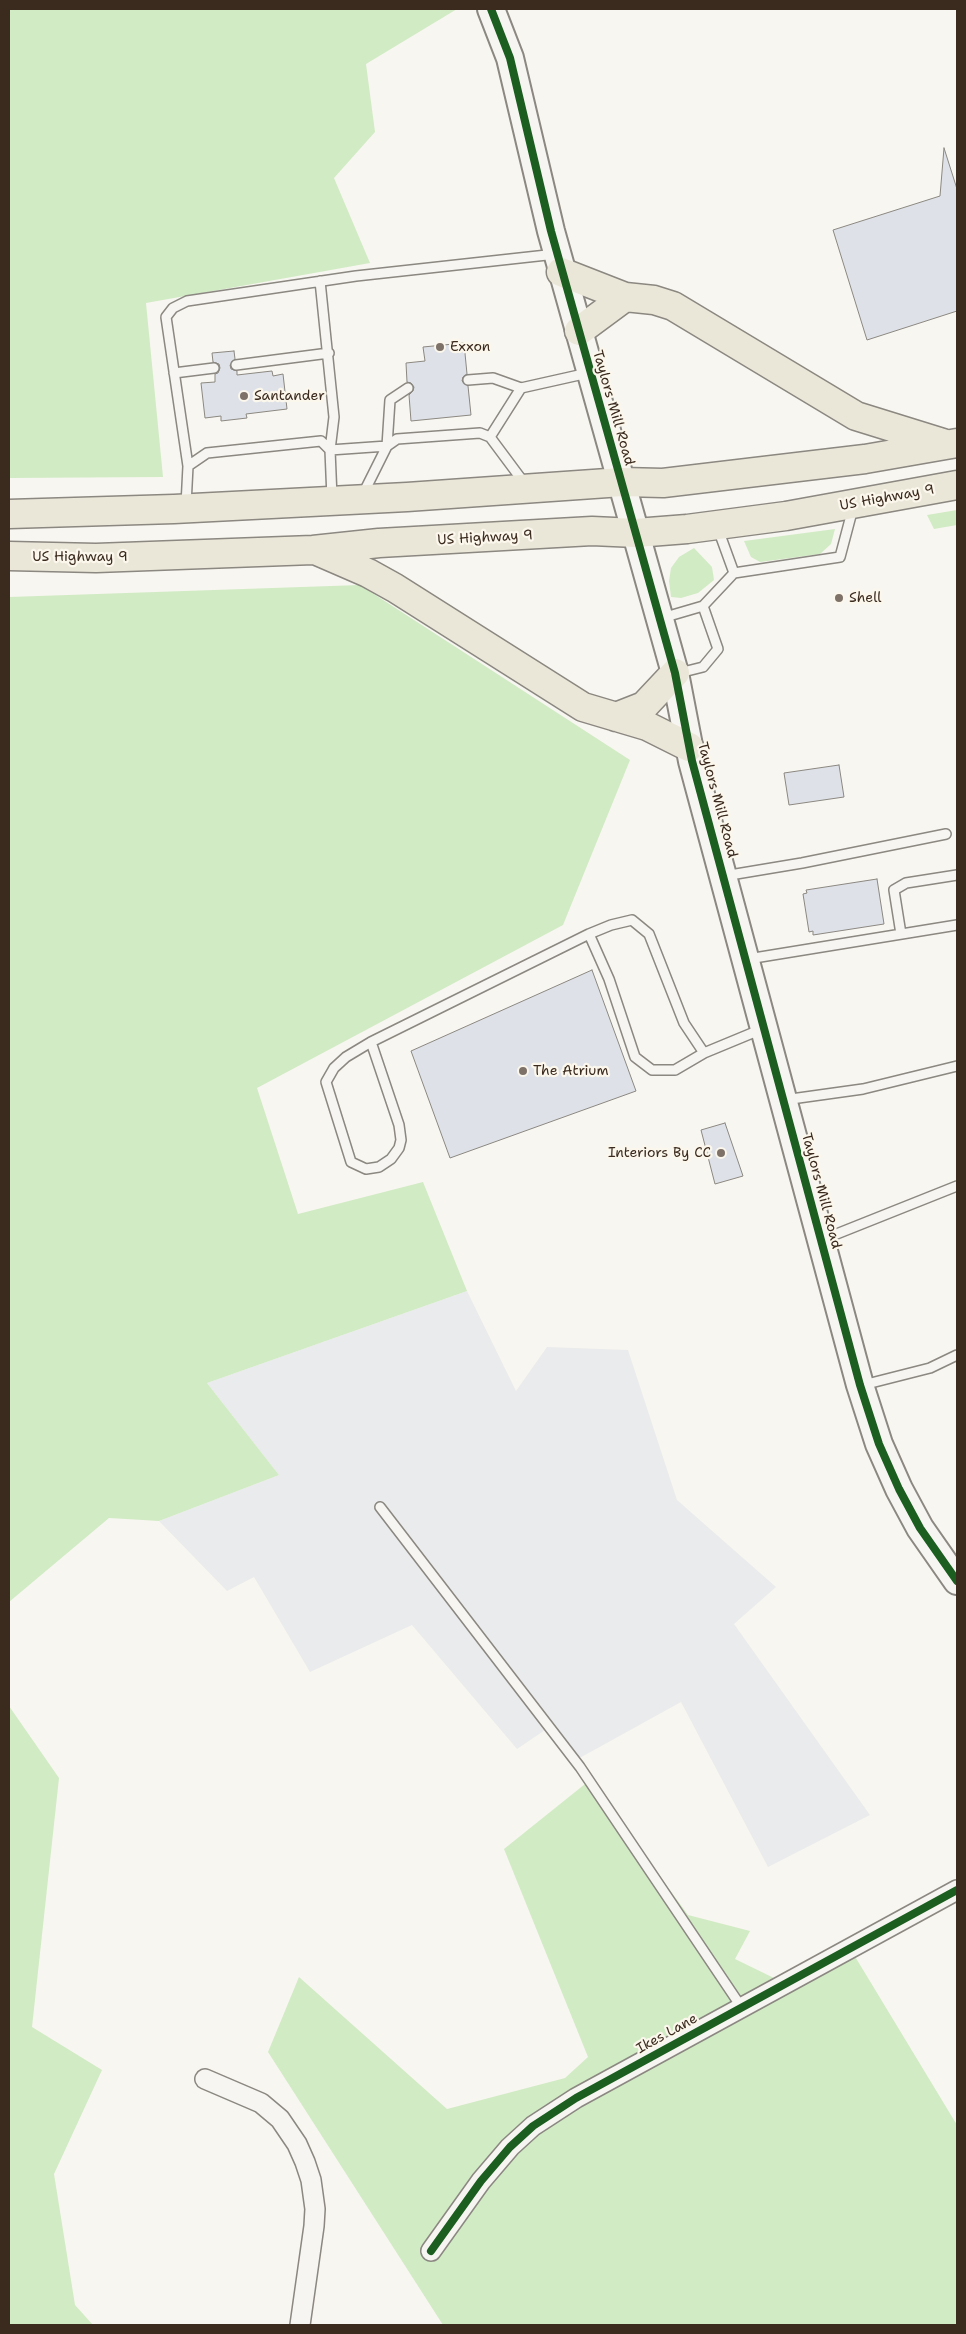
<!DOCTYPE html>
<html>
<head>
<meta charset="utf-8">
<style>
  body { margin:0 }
  #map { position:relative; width:966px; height:2334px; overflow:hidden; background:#f8f6f0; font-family:"Shantell Sans",sans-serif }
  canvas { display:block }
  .frame { position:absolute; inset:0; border:10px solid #3b2a1e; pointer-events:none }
</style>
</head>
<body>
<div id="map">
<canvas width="966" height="2334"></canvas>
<div class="frame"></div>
</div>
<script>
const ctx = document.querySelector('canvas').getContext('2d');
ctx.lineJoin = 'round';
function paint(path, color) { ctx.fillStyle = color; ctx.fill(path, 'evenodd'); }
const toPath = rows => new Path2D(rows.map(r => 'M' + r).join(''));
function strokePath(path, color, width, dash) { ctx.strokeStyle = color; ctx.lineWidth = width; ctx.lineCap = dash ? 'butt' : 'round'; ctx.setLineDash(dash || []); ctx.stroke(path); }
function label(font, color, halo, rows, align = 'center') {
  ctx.font = font + ' "Shantell Sans",sans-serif'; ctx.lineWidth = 4.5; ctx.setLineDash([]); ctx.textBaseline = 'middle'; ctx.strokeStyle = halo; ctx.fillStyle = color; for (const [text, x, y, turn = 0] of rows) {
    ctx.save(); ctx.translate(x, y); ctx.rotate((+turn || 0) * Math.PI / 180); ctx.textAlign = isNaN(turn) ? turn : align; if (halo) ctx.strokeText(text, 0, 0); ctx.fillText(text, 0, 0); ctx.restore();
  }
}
paint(toPath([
  [467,1291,516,1391,547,1347,628,1350,677,1500,776,1587,734,1624,870,1815,768,1867,681,1702,576,1760,551,1726,517,1749,412,1625,310,1672,254,1577,227,1591,159,1521,279,1475,207,1383]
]), '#eaebec');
paint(toPath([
  [9,9,457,9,366,64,375,132,334,178,370,263,146,303,163,477,9,478],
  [957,510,957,525,934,529,927,515],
  [835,529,831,544,820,554,760,562,751,557,744,541],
  [694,548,712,567,714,580,698,593,681,598,671,597,669,581,671,568,679,557],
  [360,585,630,760,563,925,257,1088,298,1214,423,1182,467,1291,207,1383,279,1475,159,1521,109,1518,9,1602,9,597],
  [9,1706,59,1778,32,2027,102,2070,54,2174,75,2305,93,2325,9,2325],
  [590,1780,688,1915,750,1931,735,1959,776,1979,845,1940,957,2125,957,2325,443,2325,268,2052,299,1977,447,2109,565,2078,588,2057,504,1849]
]), '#d1ebc5');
const building = toPath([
  [944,148,957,189,957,311,867,340,833,230,940,196,944,148],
  [464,343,467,374,463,377,462,381,468,386,471,415,411,421,409,395,413,391,414,387,411,383,407,382,406,363,425,361,423,347,464,343],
  [234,351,235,359,230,365,231,369,237,371,237,375,272,371,273,376,283,374,287,409,246,414,247,418,221,421,221,416,205,418,201,383,215,382,215,374,218,373,220,368,219,364,213,362,212,353,234,351],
  [839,765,844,797,789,805,784,773,839,765],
  [877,879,884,924,813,935,813,931,809,932,803,894,807,893,806,890,877,879],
  [592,970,636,1091,450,1158,411,1051,592,970],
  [725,1123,743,1176,715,1184,701,1130,725,1123]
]);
paint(building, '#dee2e8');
strokePath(building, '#8b8781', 1);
const lane = toPath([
  [320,281,334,417,330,450,332,498],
  [236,365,329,353],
  [174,373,214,368],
  [468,380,493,378,521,388],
  [490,437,521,388,588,373],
  [188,466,207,453,321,441,330,450,387,446,397,439,480,433,490,437,525,484],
  [363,494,387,446,390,400,408,388],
  [186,505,188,466,166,317,173,308,187,301,356,276,556,254],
  [718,529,734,573],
  [662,618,703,606],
  [679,673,703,667,718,649,703,606,734,573,840,557,853,508],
  [724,876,802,863,946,834],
  [589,934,609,979,635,1057,652,1070,675,1070,704,1053,762,1029],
  [901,934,894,890,906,883,957,875],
  [748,959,957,925],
  [371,1042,399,1125,401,1140,399,1148,391,1159,379,1167,366,1169,351,1162,326,1082,334,1068,346,1057,371,1042,589,934,611,925,632,920,649,934,684,1023,704,1053],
  [784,1100,863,1089,957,1066],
  [824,1239,957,1186],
  [863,1385,930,1368,957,1355],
  [380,1507,580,1767,742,2008]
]);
const street = toPath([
  [205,2079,261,2103,280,2119,297,2144,305,2162,311,2180,315,2209,314,2226,300,2325],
  [431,2251,481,2181,510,2147,533,2126,576,2098,957,1890]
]);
const secondary = toPath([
  [491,9,510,58,551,231,675,673,692,761,860,1385,879,1444,899,1489,920,1528,957,1581]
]);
const highway = toPath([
  [561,272,625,297,654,300,673,306,856,416,943,443],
  [579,331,625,297],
  [9,514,174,509,407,497,622,482,663,483,865,459,957,443],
  [315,550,368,573,395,588,583,707,647,726,689,747],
  [9,556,96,558,313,550,379,543,592,531,636,533,687,529,786,516,957,485],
  [616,717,644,706,675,673]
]);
strokePath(lane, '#8b8781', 12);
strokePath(street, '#8b8781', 22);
strokePath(secondary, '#8b8781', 30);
strokePath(highway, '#8b8781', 31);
strokePath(lane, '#f6f5f1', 9);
strokePath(street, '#f6f5f1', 19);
strokePath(secondary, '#f6f5f1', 26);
strokePath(highway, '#ebe7d8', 28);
strokePath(toPath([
  [491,9,510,58,551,231,675,673,692,761,860,1385,879,1444,899,1489,920,1528,957,1581],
  [431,2251,481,2181,510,2147,533,2126,576,2098,957,1890]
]), '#1b5e20', 8);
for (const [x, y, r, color] of [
  [440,347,5,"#7d7168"],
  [244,396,5,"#7d7168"],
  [839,598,5,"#7d7168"],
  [523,1071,5,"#7d7168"],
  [721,1153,5,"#7d7168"]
]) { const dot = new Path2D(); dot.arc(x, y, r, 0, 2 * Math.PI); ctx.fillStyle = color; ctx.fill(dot); strokePath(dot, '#fbf7ec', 2); }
label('14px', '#3b2a1e', '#fbf7ec', [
  ["Exxon",450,347],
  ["Santander",254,396],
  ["Shell",849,598],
  ["The Atrium",533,1071],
  ["Interiors By CC",711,1153,"right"]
], 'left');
label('14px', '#3b2a1e', '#fbf7ec', [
  ["Taylors Mill Road",613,408,74],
  ["US Highway 9",887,498,-10],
  ["US Highway 9",485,538,-3],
  ["US Highway 9",80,557],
  ["Taylors Mill Road",717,800,75],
  ["Taylors Mill Road",821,1191,75],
  ["Ikes Lane",667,2034,-29]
]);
</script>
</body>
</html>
